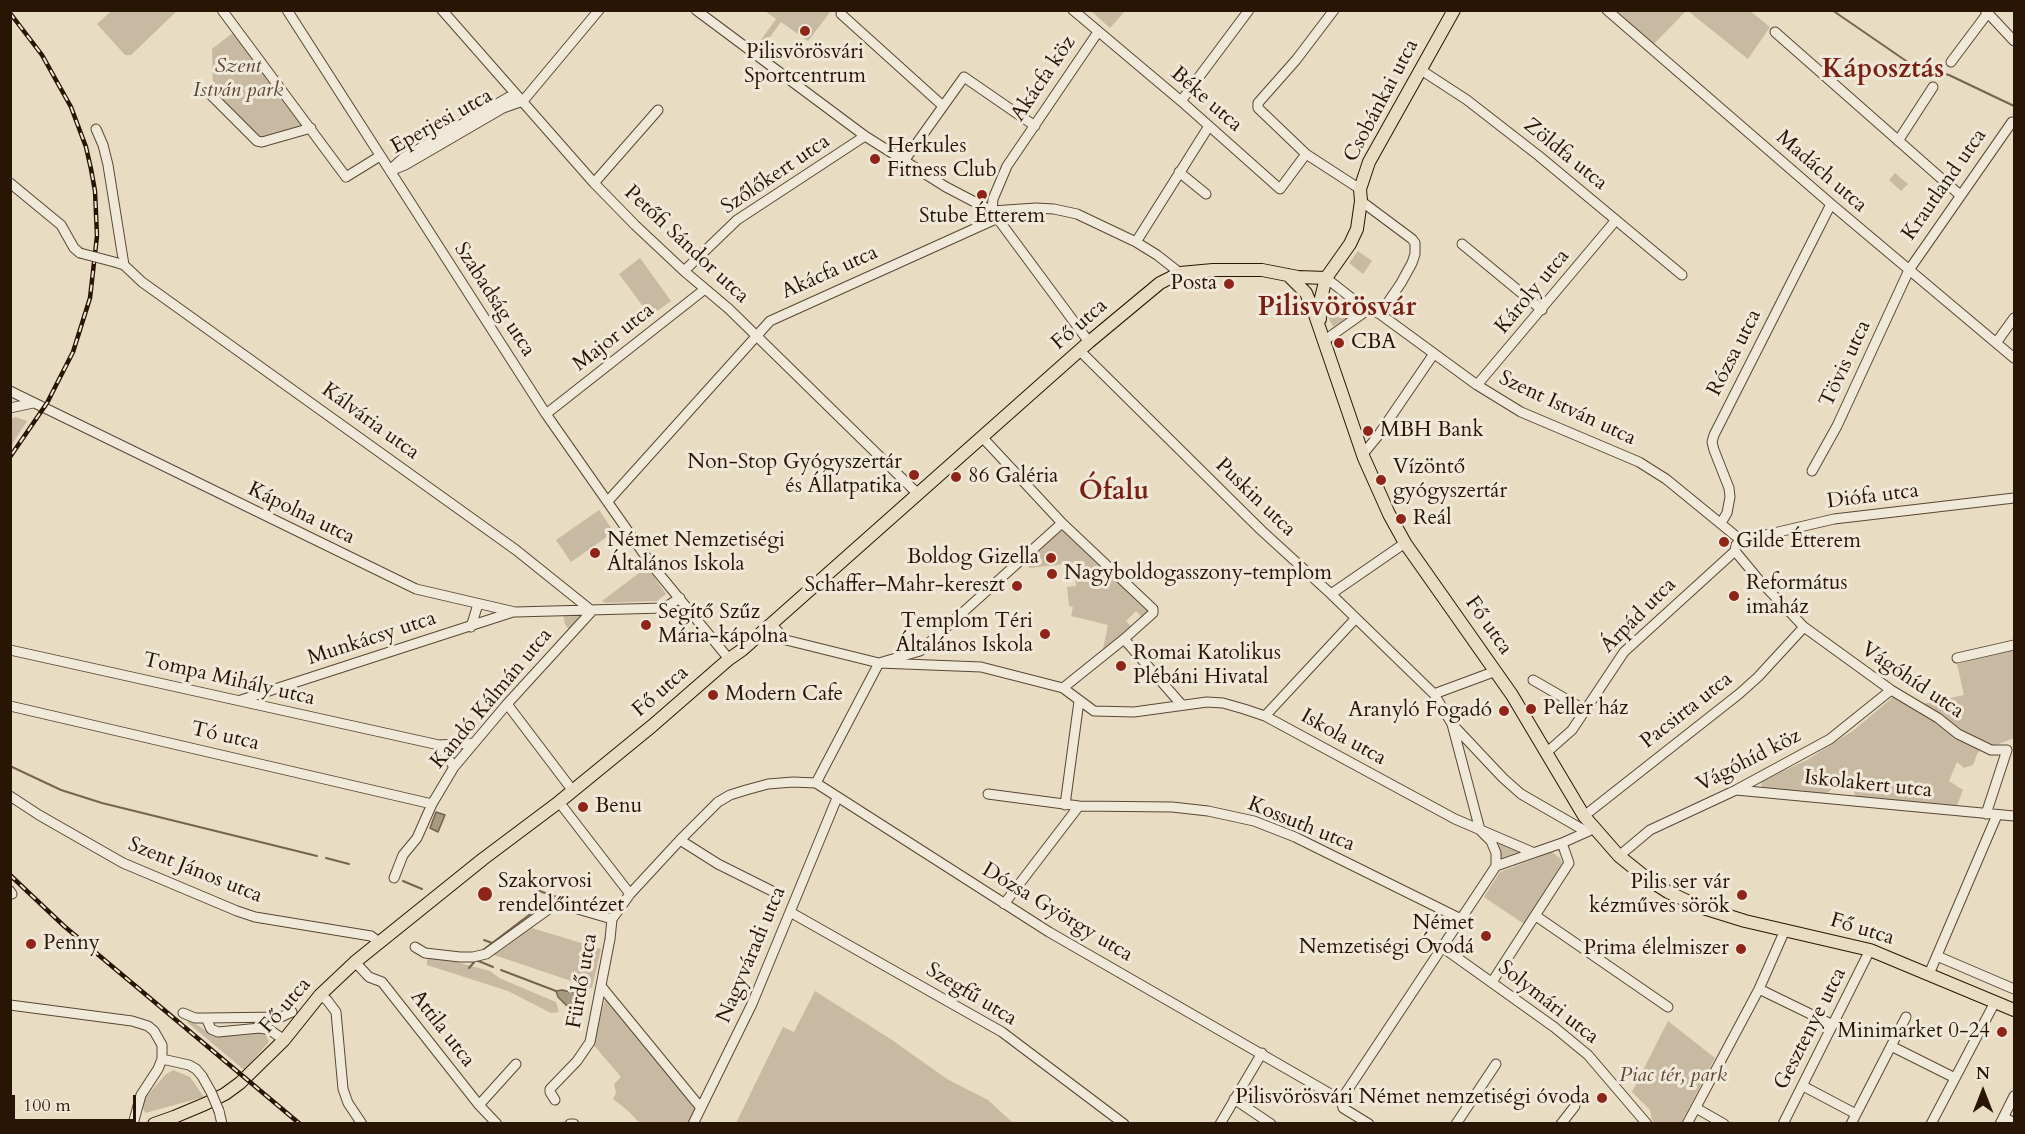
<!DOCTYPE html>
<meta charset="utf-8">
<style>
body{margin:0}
#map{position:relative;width:2025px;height:1134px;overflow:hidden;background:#e8dcc3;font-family:Cardo,serif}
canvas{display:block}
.frame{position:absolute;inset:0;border:12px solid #291503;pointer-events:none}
.north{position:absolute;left:1953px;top:1062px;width:60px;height:60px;-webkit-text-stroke:4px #f0e8d8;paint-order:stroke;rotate:0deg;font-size:16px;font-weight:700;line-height:24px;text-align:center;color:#291503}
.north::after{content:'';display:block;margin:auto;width:21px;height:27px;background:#291503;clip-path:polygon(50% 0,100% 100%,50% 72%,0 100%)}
.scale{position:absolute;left:12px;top:1095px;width:124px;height:27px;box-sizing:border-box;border:3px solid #291503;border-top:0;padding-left:8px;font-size:18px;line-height:21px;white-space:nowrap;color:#291503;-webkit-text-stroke:4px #f0e8d8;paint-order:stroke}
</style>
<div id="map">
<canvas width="2025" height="1134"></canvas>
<div class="frame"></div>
<div class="north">N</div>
<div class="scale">100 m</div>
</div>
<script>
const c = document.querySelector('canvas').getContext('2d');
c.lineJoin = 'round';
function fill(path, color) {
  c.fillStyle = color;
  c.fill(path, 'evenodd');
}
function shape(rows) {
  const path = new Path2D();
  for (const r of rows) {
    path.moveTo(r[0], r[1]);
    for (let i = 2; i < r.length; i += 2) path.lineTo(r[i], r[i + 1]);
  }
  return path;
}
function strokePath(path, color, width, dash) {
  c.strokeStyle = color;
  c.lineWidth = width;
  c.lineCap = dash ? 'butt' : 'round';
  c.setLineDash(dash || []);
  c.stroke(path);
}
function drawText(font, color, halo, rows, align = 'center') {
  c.font = font + ' Cardo,serif';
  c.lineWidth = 6;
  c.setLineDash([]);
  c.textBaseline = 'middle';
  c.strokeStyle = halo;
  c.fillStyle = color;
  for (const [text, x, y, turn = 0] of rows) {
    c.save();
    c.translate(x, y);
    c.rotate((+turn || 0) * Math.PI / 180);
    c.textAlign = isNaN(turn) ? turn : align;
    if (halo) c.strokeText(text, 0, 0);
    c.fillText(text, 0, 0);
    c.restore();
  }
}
const green = shape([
 [111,11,111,10,177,11,131,55,125,55,97,24],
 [765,11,831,11,808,41,781,22,759,52,755,48,776,19],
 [1091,11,1125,11,1110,28],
 [1611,11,1686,11,1652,46],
 [1688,11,1750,11,1770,27,1748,59],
 [234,32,305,125,263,137,257,136,213,91,212,49],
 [1895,173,1908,184,1901,191,1889,180],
 [1358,251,1372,261,1363,274,1349,263],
 [640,258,671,301,650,316,619,274],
 [1327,292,1333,298,1332,308,1337,314,1344,314,1354,308,1358,311,1333,327,1325,311],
 [15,417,27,421,11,446,11,419],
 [599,510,614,532,571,562,556,540],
 [1061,529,1148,611,1141,617,1136,611,1126,621,1131,626,1104,649,1103,649,1108,625,1071,616,1073,607,1069,606,1067,587,1076,586,1074,563,1029,568,1027,560],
 [647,567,666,594,657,601,605,603,602,601],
 [587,612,571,633,565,624,563,613],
 [2014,650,2014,738,1978,752,1973,765,1964,768,1957,762,1949,781,1963,790,1956,808,1856,798,1851,783,1832,789,1825,795,1762,789,1761,781,1807,760,1854,730,1899,692,1922,704,1964,695,1957,664],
 [1500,843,1517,850,1518,852,1501,858,1498,845],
 [1552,852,1560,858,1562,863,1524,924,1484,897,1500,872],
 [532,928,601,949,592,988,494,955],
 [434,956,490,971,499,978,556,1002,559,1012,551,1013,508,991,427,965,427,960],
 [815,991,892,1040,947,1079,988,1100,1013,1123,736,1123,783,1027,794,1032],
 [605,1000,608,1000,696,1108,689,1123,640,1123,627,1110,613,1099,616,1093,614,1084,621,1077,592,1043],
 [189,1020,212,1034,223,1036,249,1035,249,1032,257,1032,266,1035,269,1042,244,1070,187,1022],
 [1668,1021,1715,1058,1681,1123,1655,1123,1652,1120,1650,1110,1632,1092],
 [173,1070,190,1077,204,1097,145,1113,143,1107,146,1097,165,1075]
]);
const water = shape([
 [436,812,445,815,438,832,430,828,436,812],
 [562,990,575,993,579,999,578,1006,574,1008,567,1006,558,997,556,991,562,990]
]);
const stream = shape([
 [1832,10,1912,65,1949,75,2014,106],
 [10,766,61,790,102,803,317,856],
 [326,858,349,864],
 [403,881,422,889],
 [533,884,537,890,553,896],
 [484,940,492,943],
 [483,950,554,896,581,905],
 [469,968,476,960,493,967],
 [501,970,556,991]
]);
const minor = shape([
 [222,10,346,177,380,156],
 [287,10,546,414,651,564,729,659],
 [442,10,594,183,635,225,684,271,729,309,918,494],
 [696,10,865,136,946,187,992,211,1036,208,1054,209,1077,214,1136,242,1157,255,1180,273],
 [1073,10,1181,101,1280,189,1306,154],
 [1334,10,1296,60,1258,103,1258,108,1306,154,1360,189],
 [1607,10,1831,204,2014,358],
 [1985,10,2014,41],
 [841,14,943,106],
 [1775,32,1960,195],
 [1951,62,1987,14],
 [1421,70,1467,100,1539,156,1682,275],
 [209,93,257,141,262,142,311,128],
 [1181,101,1249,10],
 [96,129,103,145,108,165,124,265],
 [1898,141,1933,87],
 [904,161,964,77,1035,126],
 [393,167,403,158,509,97,521,100],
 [390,171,405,165,503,108,523,101,599,10],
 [1179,172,1206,194],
 [10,183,61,225,74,248,80,253],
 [594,183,658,110],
 [1361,201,1412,239,1415,243,1415,254,1412,263,1401,283,1380,314],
 [1136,242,1209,126],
 [1462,244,1542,310],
 [118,263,124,265,142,282,516,550,592,611],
 [684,271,737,220,865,136],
 [1326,278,1363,307,1380,314,1477,385,1521,412,1639,462,1666,479,1737,537,1748,539,1834,519,2014,498],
 [1325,340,1369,309],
 [1089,342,992,211,993,199,1007,166,1098,32],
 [1996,343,2014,318],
 [1079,350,1261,530,1331,594,1434,694,1452,724,1480,830,1491,841,1496,853,1496,866],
 [1477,385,1616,220],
 [10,391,416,589,515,612,664,608,680,598],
 [10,408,33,403],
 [546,414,705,289],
 [983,438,1062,523,1153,609,1153,613,1124,639,1063,688],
 [1363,454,1377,437,1433,355],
 [1812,471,1837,426,1909,270,2012,122],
 [608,501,770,321,996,219],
 [1721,523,1727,513,1730,497,1729,488,1714,450,1712,442,1714,435,1831,204],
 [1735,551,1759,580,1804,627,1891,690,1938,718,1958,734,1991,750,2007,750,1986,814],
 [1331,594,1405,543],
 [772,625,786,640,879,663,981,667,1063,688,1094,711,1134,712,1207,702,1223,703,1244,709,1265,716,1455,819,1532,852],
 [471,627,478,604],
 [1124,639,1181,704],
 [10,650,439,745,473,743],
 [1957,658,2014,645],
 [1533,680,1585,710],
 [1434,694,1496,671],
 [241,700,513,612],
 [507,704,573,791],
 [10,706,432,804],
 [1265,716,1356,618],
 [1454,726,1503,778,1521,794,1587,832],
 [439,745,454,767],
 [1546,753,1572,730,1624,652,1735,551,1736,545],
 [816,783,879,663,920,651,1062,523],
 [1736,790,2014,816],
 [988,794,1079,806,1172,807,1208,811,1254,821,1295,837,1461,919],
 [10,796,39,815,123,863,237,911,255,917,371,936,379,942],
 [559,802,630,894],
 [1065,805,1079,701],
 [1584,816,1739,694,1758,677,1804,627],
 [680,840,718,864,776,893],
 [1619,856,1650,830,1736,790,1830,739,1891,690],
 [1496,866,1562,843,1589,831],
 [394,878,403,855,417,838,432,804,454,767,507,704,592,611],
 [10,891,12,894],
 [1004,904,1079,806],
 [790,912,1002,1032,1124,1124],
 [1536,916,1668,1007],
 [415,947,425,953,460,957,473,957,486,954,557,903,612,919],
 [1442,947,1554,1027,1588,1055,1647,1124],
 [1937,956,2014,989],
 [355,962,369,977,382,982,479,1105,497,1124],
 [1929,974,1997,815],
 [1492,982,1569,863,1562,843],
 [601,986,701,1108],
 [1759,989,1833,1025],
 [320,995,327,1000,336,1012,343,1089,348,1103,362,1124],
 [10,1005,132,1021,148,1026,154,1031,162,1045,162,1059,158,1069,141,1095,133,1124],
 [183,1013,195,1018,206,1018,211,1029,218,1032,260,1028,270,1030,284,1040],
 [206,1018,281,1017,292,1012],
 [1891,1046,1955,1078],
 [162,1059,189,1065,196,1069,202,1076,211,1092],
 [1803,1086,1856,1114],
 [1234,1099,1271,1124],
 [555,1100,550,1092,550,1089,577,1061,590,1042,610,939,612,919,630,894,680,840,718,802,730,795,746,790,768,784,793,782,816,783,1049,932,1341,1100],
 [1341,1100,1496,866],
 [1341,1100,1343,1108,1369,1124],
 [479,1105,516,1064],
 [1696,1108,1724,1124],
 [219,1111,222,1124],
 [2004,1117,2014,1123],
 [570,1124,574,1124],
 [693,1124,752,1004,837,798],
 [1220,1124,1262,1053],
 [1456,1124,1496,1064],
 [1561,1124,1575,1106],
 [1687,1124,1759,989,1785,930],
 [1783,1124,1870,950],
 [1851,1124,1906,1017],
 [1931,1124,1995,1002],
 [2000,1124,2014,1096]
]);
const major = shape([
 [1288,275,1306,293,1314,312,1364,458,1389,514,1405,543,1512,695,1584,816,1619,856,1649,880,1668,892,1700,907,1745,921,1870,950,2014,1010],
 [1320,319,1320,302,1326,278,1350,244,1357,229,1361,201,1360,189,1369,162,1454,10],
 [154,1124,174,1117,205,1104,225,1094,240,1083,284,1040,320,995,355,962,483,859,559,802,652,726,729,659,742,650,1089,342,1160,283,1180,273,1213,270,1262,270,1298,277,1326,278]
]);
const rail = shape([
 [10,13,42,55,71,107,86,147,91,169,95,191,97,236,90,298,73,352,47,403,10,457],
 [10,875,64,926,300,1124]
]);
const minorBridge = shape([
 [80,253,118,263],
 [211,1092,219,1111]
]);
const markers = [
 [805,31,6,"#8f2418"],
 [875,159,6,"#8f2418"],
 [982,195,6,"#8f2418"],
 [1229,284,6,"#8f2418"],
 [1339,343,6,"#8f2418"],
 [1368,431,6,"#8f2418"],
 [914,475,6,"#8f2418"],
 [956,477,6,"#8f2418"],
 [1381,480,6,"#8f2418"],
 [1401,519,6,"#8f2418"],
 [1724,542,6,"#8f2418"],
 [595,553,6,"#8f2418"],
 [1051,558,6,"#8f2418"],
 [1052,574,6,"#8f2418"],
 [1017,586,6,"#8f2418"],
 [1734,596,6,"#8f2418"],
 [646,625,6,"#8f2418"],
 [1045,634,6,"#8f2418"],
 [1121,666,6,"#8f2418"],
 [713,695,6,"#8f2418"],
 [1531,709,6,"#8f2418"],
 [1504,711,6,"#8f2418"],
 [583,807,6,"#8f2418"],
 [485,894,8,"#8f2418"],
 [1742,895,6,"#8f2418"],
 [1486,936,6,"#8f2418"],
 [31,944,6,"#8f2418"],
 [1741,949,6,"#8f2418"],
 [2002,1032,6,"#8f2418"],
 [1602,1098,6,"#8f2418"]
];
const poiNames = [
 ["Pilisvörösvári",805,53,"center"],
 ["Sportcentrum",805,77,"center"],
 ["Herkules",887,147],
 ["Fitness Club",887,171],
 ["Stube Étterem",982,217,"center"],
 ["Posta",1217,284,"right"],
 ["CBA",1351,343],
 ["MBH Bank",1380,431],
 ["Non-Stop Gyógyszertár",902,463,"right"],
 ["és Állatpatika",902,487,"right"],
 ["Vízöntő",1393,468],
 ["gyógyszertár",1393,492],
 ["86 Galéria",968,477],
 ["Reál",1413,519],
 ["Német Nemzetiségi",607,541],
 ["Általános Iskola",607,565],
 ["Gilde Étterem",1736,542],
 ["Boldog Gizella",1039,558,"right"],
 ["Nagyboldogasszony-templom",1064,574],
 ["Református",1746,584],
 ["imaház",1746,608],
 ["Schaffer–Mahr-kereszt",1005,586,"right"],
 ["Segítő Szűz",658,613],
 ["Mária-kápolna",658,637],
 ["Templom Téri",1033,622,"right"],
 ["Általános Iskola",1033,646,"right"],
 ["Romai Katolikus",1133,654],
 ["Plébáni Hivatal",1133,678],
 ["Modern Cafe",725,695],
 ["Peller ház",1543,709],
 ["Aranyló Fogadó",1492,711,"right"],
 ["Benu",595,807],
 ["Szakorvosi",498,882],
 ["rendelőintézet",498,906],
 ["Pilis ser vár",1730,883,"right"],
 ["kézműves sörök",1730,907,"right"],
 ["Német",1474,924,"right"],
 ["Nemzetiségi Óvodá",1474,948,"right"],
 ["Penny",43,944],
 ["Prima élelmiszer",1729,949,"right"],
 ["Minimarket 0-24",1990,1032,"right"],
 ["Pilisvörösvári Német nemzetiségi óvoda",1590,1098,"right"]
];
const parkNames = [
 ["Szent",238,67],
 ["István park",238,91],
 ["Piac tér, park",1673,1076]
];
const streetNames = [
 ["Akácfa köz",1044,79,-56],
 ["Béke utca",1206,100,41],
 ["Csobánkai utca",1382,101,-62],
 ["Eperjesi utca",442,122,-29],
 ["Zöldfa utca",1565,155,39],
 ["Madách utca",1821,172,41],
 ["Szőlőkert utca",776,175,-34],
 ["Krautland utca",1945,185,-55],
 ["Petőfi Sándor utca",686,245,43],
 ["Akácfa utca",830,273,-24],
 ["Károly utca",1533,292,-50],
 ["Szabadság utca",494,300,57],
 ["Fő utca",1080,325,-41],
 ["Major utca",614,338,-38],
 ["Rózsa utca",1735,353,-63],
 ["Tövis utca",1846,364,-65],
 ["Szent István utca",1567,409,25],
 ["Kálvária utca",370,422,36],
 ["Diófa utca",1873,497,-7],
 ["Puskin utca",1255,498,44],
 ["Kápolna utca",301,514,26],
 ["Árpád utca",1639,616,-45],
 ["Fő utca",1488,626,55],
 ["Munkácsy utca",372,639,-18],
 ["Tompa Mihály utca",229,680,13],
 ["Vágóhíd utca",1912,681,34],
 ["Fő utca",661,692,-41],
 ["Kandó Kálmán utca",492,699,-50],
 ["Pacsirta utca",1687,711,-38],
 ["Tó utca",225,737,13],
 ["Iskola utca",1343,738,29],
 ["Vágóhíd köz",1749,761,-27],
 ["Iskolakert utca",1868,785,6],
 ["Kossuth utca",1301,825,22],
 ["Szent János utca",195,871,22],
 ["Dózsa György utca",1057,913,31],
 ["Fő utca",1862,930,17],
 ["Nagyváradi utca",752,955,-67],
 ["Fürdő utca",583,981,-80],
 ["Szegfű utca",971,995,31],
 ["Solymári utca",1548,1003,38],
 ["Fő utca",286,1006,-49],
 ["Attila utca",442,1029,52],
 ["Gesztenye utca",1811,1029,-63]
];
const districtNames = [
 ["Káposztás",1883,71],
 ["Pilisvörösvár",1337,309],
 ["Ófalu",1114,493]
];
fill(green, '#c8baa2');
fill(water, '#a79882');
strokePath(water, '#75644f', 1.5);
strokePath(stream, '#75644f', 2);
strokePath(minor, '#594733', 11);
strokePath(major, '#291503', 14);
strokePath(minor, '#f0e8d8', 9);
strokePath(major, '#e8dcc3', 12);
strokePath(rail, '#291503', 4.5);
strokePath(rail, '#f0e8d8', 2, [7]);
strokePath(minorBridge, '#594733', 11, []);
strokePath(minorBridge, '#f0e8d8', 9);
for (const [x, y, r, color] of markers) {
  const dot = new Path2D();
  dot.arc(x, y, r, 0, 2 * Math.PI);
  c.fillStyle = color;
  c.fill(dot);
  strokePath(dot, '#f0e8d8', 2);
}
drawText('21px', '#291503', '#f0e8d8', poiNames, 'left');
drawText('italic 21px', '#594733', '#f0e8d8', parkNames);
drawText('21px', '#291503', '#f0e8d8', streetNames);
drawText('bold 27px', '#7a1f14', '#f0e8d8', districtNames);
</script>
